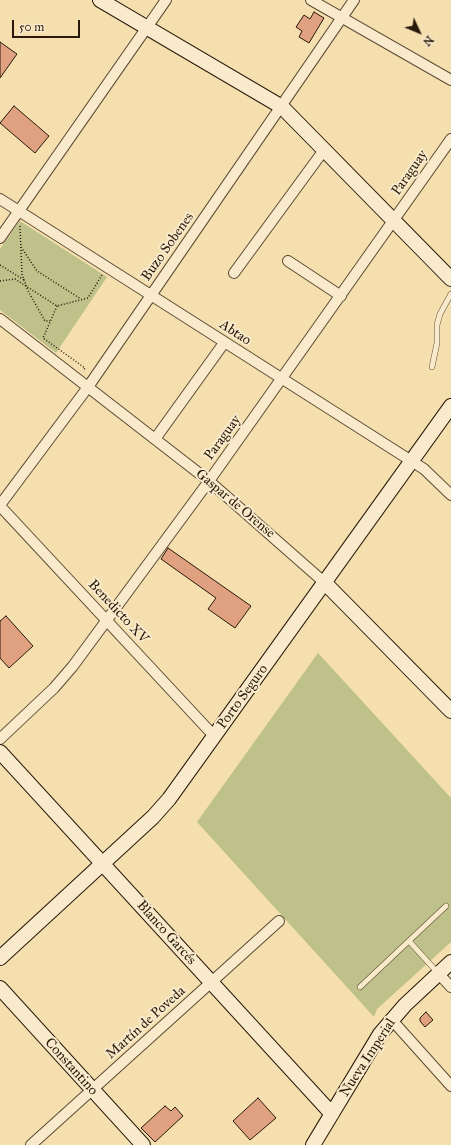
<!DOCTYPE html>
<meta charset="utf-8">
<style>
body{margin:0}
#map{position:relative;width:451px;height:1145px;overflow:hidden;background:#f5dfae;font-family:"IM FELL Great Primer",serif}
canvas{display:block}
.north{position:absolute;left:399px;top:12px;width:40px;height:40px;-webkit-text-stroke:3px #f8eaca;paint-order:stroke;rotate:134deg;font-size:11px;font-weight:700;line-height:16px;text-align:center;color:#28190b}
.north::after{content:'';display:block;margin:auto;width:14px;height:18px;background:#28190b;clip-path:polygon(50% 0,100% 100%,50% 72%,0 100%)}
.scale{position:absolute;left:12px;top:20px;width:68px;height:18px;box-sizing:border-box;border:2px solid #28190b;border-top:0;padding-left:5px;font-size:12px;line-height:14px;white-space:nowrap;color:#28190b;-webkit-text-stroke:3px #f8eaca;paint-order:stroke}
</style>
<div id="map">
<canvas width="451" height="1145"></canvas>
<div class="north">N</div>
<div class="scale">50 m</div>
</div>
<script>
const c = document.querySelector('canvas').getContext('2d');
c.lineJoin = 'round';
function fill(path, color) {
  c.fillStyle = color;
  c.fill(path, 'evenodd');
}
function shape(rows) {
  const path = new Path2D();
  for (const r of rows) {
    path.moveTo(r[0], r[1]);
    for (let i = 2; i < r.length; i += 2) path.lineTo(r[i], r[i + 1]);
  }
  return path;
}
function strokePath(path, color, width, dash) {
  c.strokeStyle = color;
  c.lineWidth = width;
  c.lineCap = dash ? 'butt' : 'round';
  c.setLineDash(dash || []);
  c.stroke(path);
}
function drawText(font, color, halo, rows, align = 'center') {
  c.font = font + ' "IM FELL Great Primer",serif';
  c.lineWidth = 4;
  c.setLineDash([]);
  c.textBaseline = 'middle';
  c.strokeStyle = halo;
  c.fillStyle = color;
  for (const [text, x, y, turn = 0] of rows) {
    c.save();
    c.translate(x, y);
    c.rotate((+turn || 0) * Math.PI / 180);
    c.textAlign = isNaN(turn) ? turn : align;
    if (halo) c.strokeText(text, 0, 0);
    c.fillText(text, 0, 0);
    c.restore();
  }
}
const green = shape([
 [20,221,107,277,56,353,0,310,0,249],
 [318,653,451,798,451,942,377,1009,374,1017,197,822]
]);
const building = shape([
 [314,12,324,18,309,43,299,37,302,31,296,27,304,15,310,19,314,12],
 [0,42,17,54,0,78,0,42],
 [14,106,49,136,35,153,0,123,14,106],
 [168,548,251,606,235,628,208,609,216,598,161,559,168,548],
 [6,616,33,646,9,668,0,658,0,621,6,616],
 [426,1012,433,1020,425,1027,420,1021,420,1018,426,1012],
 [258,1098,276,1118,250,1140,233,1121,258,1098],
 [165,1106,171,1111,175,1107,183,1116,155,1142,141,1128,165,1106]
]);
const path = shape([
 [20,226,22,274,28,291,45,321,50,321],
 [21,247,37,271,81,299],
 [0,265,24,280],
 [0,281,15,279,57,306,88,298,102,275],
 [57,306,43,338,85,368,83,371]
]);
const lane = shape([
 [432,367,437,343,437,325,440,314,451,294],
 [409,941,438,973],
 [360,987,446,906]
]);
const street = shape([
 [311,0,451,80],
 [0,199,424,469,451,495],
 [0,238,166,0],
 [288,261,341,296],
 [234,273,324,150],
 [0,319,209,481,325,583],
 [155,439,224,343],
 [0,505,88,387,354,0],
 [0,506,215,737],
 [0,739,54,688,73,666,209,481,451,139],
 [439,974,451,987],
 [391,1019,451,1086],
 [31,1145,279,921]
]);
const secondary = shape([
 [100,0,282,107,451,279],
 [325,583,451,711],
 [0,752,332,1114],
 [0,958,153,817,169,799,451,406],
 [0,988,143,1145],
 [313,1145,380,1034,405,1005,451,962]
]);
const streetNames = [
 ["Paraguay",410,173,-55],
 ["Buzo Sobenes",168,247,-55],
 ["Abtao",235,333,33],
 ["Paraguay",223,438,-54],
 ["Gaspar de Orense",235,504,40],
 ["Benedicto XV",118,612,47],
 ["Porto Seguro",243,697,-54],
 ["Blanco Garcés",166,933,48],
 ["Martín de Poveda",146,1023,-42],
 ["Nueva Imperial",368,1058,-57],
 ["Constantino",71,1067,48]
];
fill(green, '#bec189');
fill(building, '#e0a181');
strokePath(building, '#28190b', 1);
strokePath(lane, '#5b4a34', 6);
strokePath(street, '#5b4a34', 12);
strokePath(secondary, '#28190b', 16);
strokePath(path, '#28190b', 1.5, [1, 2]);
strokePath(lane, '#f8eaca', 5);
strokePath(street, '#f8eaca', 10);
strokePath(secondary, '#f8eaca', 14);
drawText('14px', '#28190b', '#f8eaca', streetNames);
</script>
